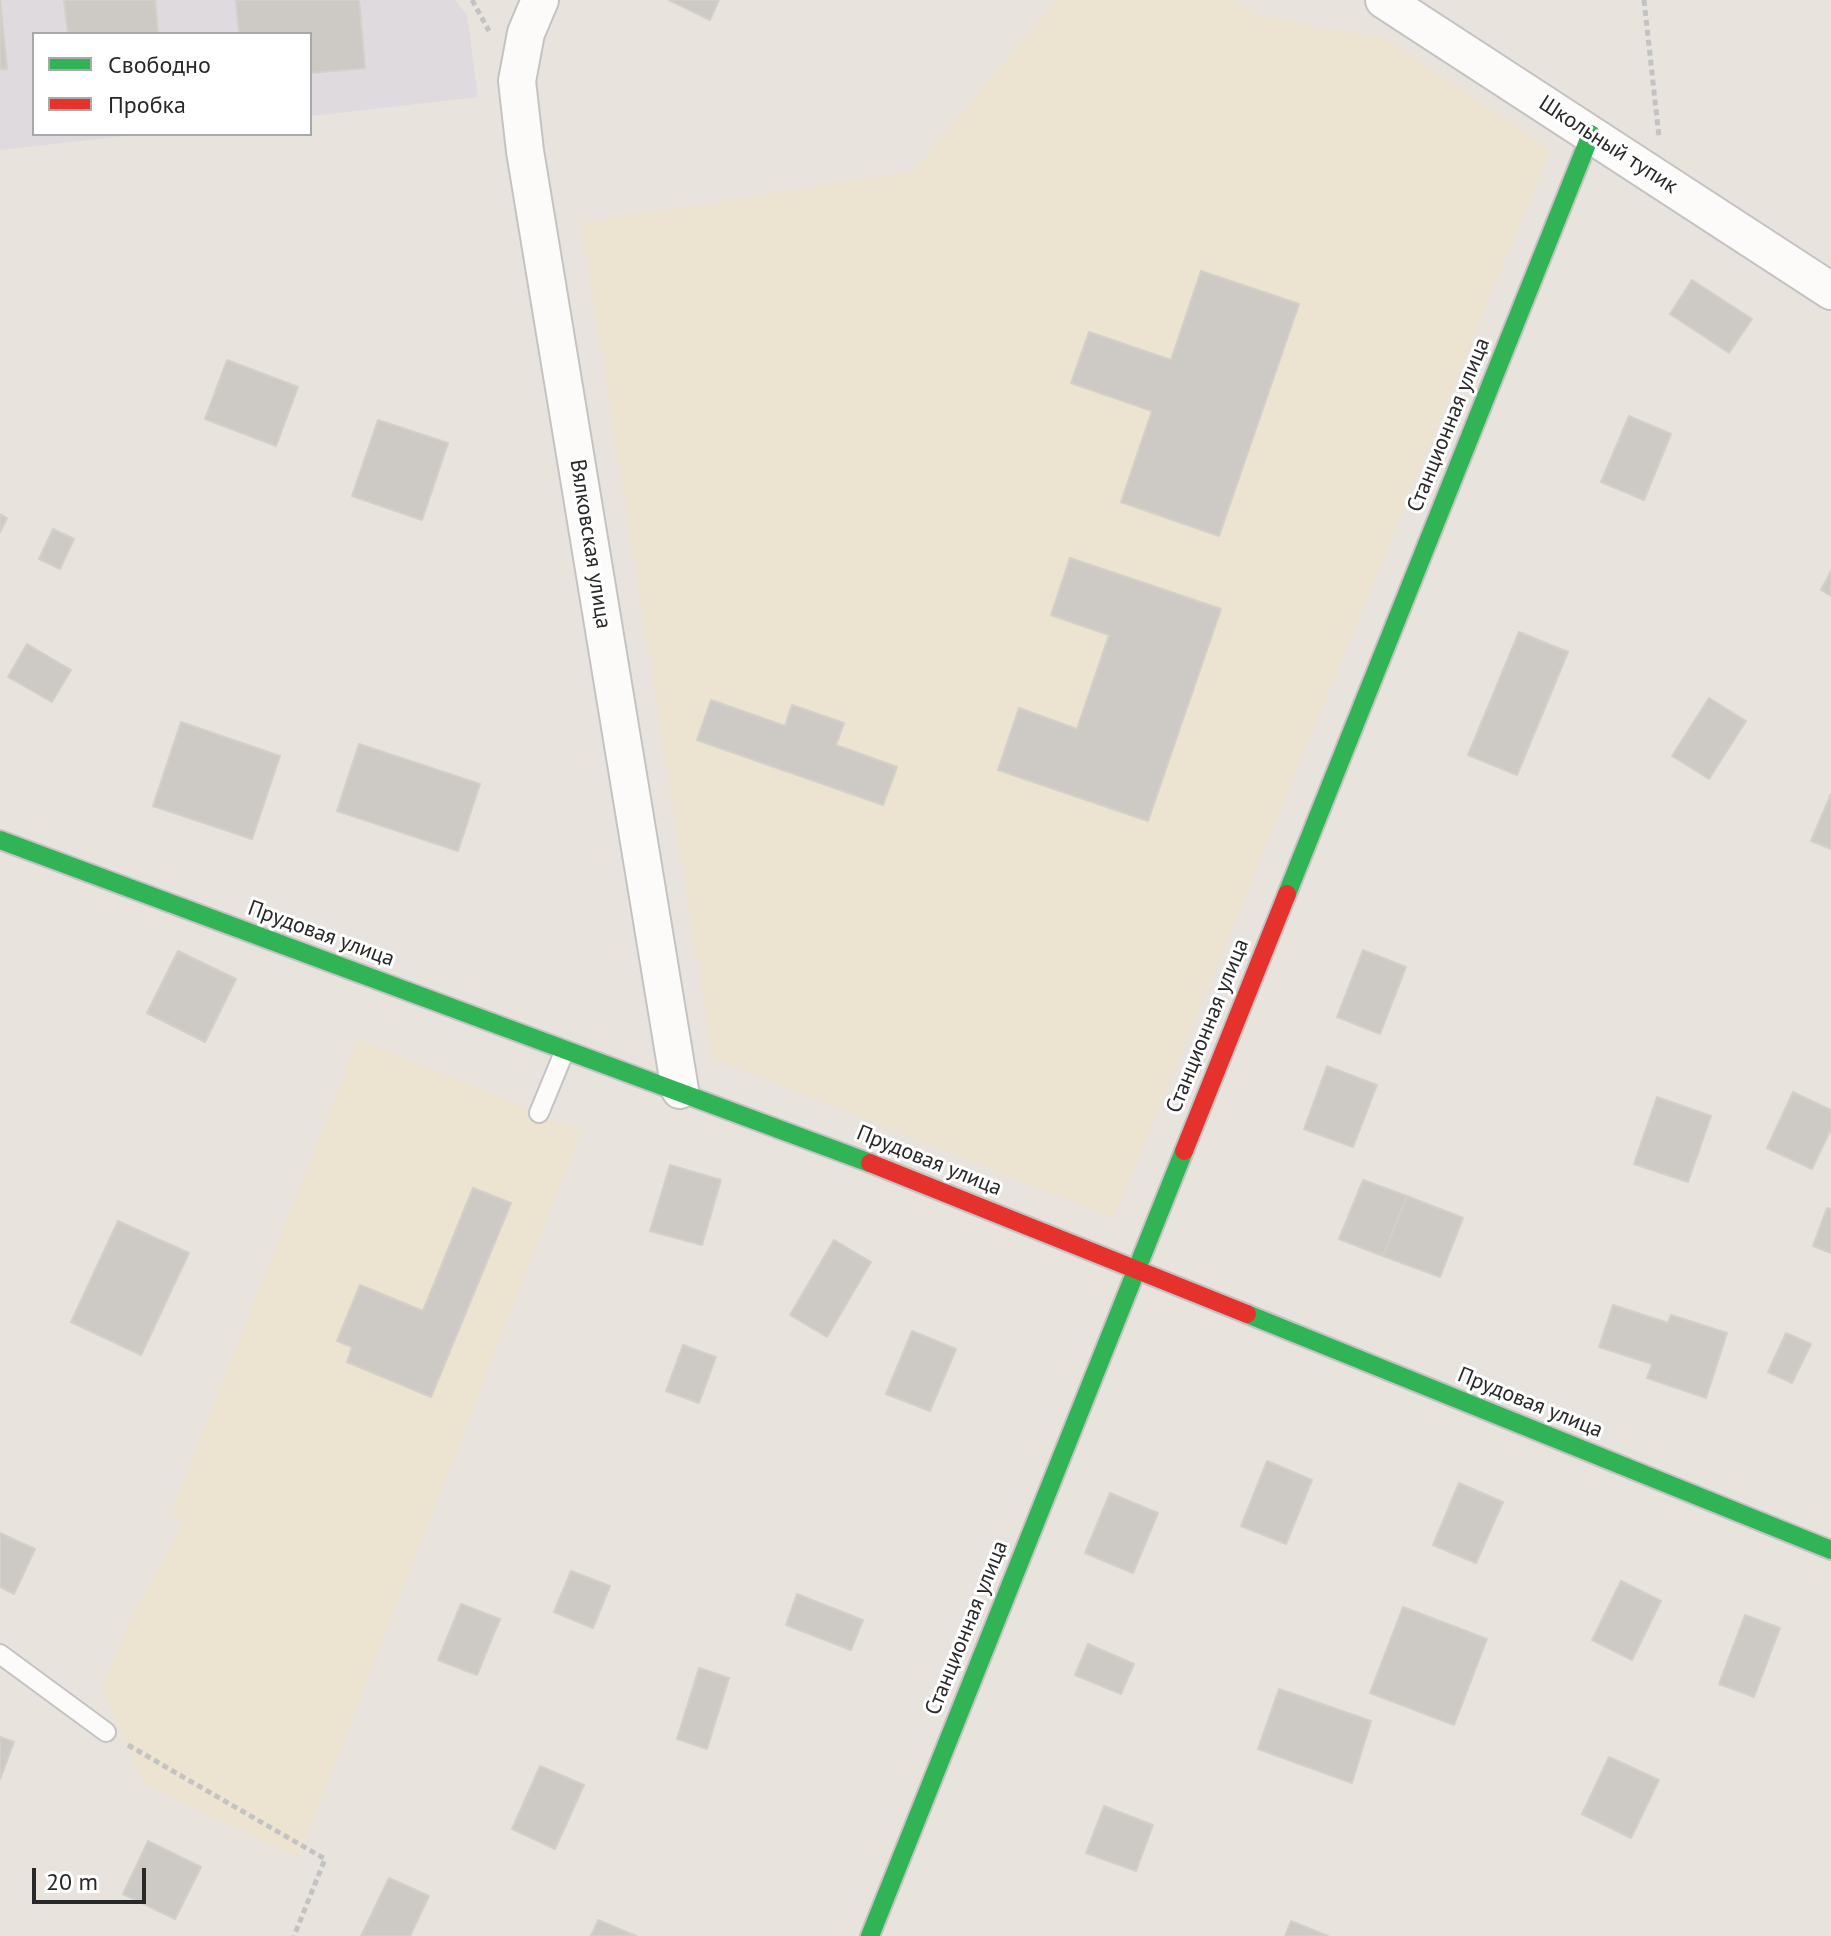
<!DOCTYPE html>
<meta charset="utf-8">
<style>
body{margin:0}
#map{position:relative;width:1831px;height:1936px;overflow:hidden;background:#e8e3dd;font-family:"PT Sans",sans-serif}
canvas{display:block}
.legend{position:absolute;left:32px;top:32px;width:280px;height:104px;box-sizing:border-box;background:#fff;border:2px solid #a9a9a9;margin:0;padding:10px 14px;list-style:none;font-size:24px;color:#282828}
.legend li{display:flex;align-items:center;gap:16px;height:40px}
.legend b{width:40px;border:2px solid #a9a9a9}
.scale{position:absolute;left:32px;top:1868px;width:114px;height:36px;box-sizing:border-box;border:4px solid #282828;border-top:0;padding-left:10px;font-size:24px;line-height:28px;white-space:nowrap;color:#282828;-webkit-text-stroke:6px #fff;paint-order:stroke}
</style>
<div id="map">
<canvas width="1831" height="1936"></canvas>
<ul class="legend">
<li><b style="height:10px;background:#30b455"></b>Свободно</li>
<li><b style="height:10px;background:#e5322d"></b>Пробка</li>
</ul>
<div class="scale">20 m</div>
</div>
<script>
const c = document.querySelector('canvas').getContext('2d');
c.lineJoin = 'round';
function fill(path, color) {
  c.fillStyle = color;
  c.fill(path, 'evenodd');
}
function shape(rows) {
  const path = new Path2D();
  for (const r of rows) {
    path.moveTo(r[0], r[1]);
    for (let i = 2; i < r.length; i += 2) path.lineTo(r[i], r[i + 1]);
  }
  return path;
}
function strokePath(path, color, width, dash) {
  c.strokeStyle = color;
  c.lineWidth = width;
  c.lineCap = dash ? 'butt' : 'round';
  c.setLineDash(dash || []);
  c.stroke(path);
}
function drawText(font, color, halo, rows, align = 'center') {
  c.font = font + ' "PT Sans",sans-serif';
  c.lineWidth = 6;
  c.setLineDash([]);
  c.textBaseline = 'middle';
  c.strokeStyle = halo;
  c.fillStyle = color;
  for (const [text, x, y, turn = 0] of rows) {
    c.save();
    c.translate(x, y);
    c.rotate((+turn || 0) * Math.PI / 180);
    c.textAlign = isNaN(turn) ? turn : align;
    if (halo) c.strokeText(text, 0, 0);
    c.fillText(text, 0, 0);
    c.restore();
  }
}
const industrial = shape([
 [0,0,455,0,467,15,478,97,310,116,310,34,34,34,34,134,142,134,0,150]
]);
const education = shape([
 [1057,0,1234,0,1257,15,1385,39,1550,150,1114,1218,712,1058,581,223,913,171],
 [358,1039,581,1131,298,1858,144,1783,103,1689,128,1625,184,1523,172,1512]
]);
const building = shape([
 [0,0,7,69,0,69,0,0],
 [64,0,155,0,158,34,68,34,64,0],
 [236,0,359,0,365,68,310,73,310,34,239,34,236,0],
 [669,0,719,0,710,20,669,0],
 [1201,271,1299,304,1219,536,1121,502,1152,411,1071,383,1089,332,1171,360,1201,271],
 [1692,280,1752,319,1729,353,1670,314,1692,280],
 [227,360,298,387,276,446,205,419,227,360],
 [1629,416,1671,434,1644,500,1601,482,1629,416],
 [378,420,448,443,422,520,352,496,378,420],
 [0,514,7,518,0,532,0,514],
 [53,529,74,539,60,569,39,559,53,529],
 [1070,558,1221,609,1148,821,998,770,1019,708,1077,729,1109,635,1051,615,1070,558],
 [1831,571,1831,596,1821,590,1831,571],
 [1519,632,1568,652,1517,775,1468,755,1519,632],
 [27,644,71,670,52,702,8,677,27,644],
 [1709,698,1746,721,1709,779,1672,756,1709,698],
 [711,700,785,726,792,705,844,723,836,745,897,767,883,805,697,740,711,700],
 [181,722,280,756,252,839,153,806,181,722],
 [359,744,480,784,458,851,337,811,359,744],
 [1831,794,1831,849,1811,841,1831,794],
 [1363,950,1406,967,1380,1034,1337,1017,1363,950],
 [178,951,236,979,205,1042,147,1013,178,951],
 [1327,1066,1377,1085,1353,1147,1304,1129,1327,1066],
 [1793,1092,1831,1110,1831,1129,1812,1169,1767,1148,1793,1092],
 [1657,1097,1711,1116,1688,1182,1634,1164,1657,1097],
 [670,1165,721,1180,702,1245,650,1231,670,1165],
 [1363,1180,1407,1196,1383,1256,1339,1239,1363,1180],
 [473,1188,511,1203,431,1397,347,1362,352,1347,337,1341,360,1285,423,1311,473,1188],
 [1407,1196,1463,1218,1440,1277,1383,1256,1407,1196],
 [1827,1208,1831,1209,1831,1253,1813,1246,1827,1208],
 [118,1221,189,1253,141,1355,71,1322,118,1221],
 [834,1240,871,1262,827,1337,790,1315,834,1240],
 [1613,1305,1668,1323,1671,1315,1727,1333,1706,1398,1647,1378,1652,1364,1599,1347,1613,1305],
 [912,1331,956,1349,930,1411,886,1394,912,1331],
 [1786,1333,1811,1344,1792,1383,1768,1372,1786,1333],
 [683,1345,716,1357,699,1403,666,1391,683,1345],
 [1267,1461,1312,1480,1286,1544,1241,1526,1267,1461],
 [1459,1483,1503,1502,1476,1563,1433,1545,1459,1483],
 [1110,1493,1158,1513,1133,1573,1085,1553,1110,1493],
 [0,1533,35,1549,14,1594,0,1587,0,1533],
 [571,1571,610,1586,593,1628,554,1612,571,1571],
 [1621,1581,1661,1601,1632,1660,1592,1640,1621,1581],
 [797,1594,863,1620,851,1650,786,1625,797,1594],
 [461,1604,500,1619,477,1675,438,1660,461,1604],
 [1403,1607,1487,1639,1454,1725,1370,1693,1403,1607],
 [1745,1615,1780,1628,1754,1697,1719,1684,1745,1615],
 [1088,1644,1134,1664,1121,1694,1075,1675,1088,1644],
 [699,1668,729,1678,707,1749,677,1739,699,1668],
 [1279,1689,1371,1721,1352,1783,1258,1749,1279,1689],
 [0,1737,14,1742,0,1779,0,1737],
 [1609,1757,1659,1780,1631,1838,1582,1814,1609,1757],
 [540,1766,584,1785,555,1849,512,1829,540,1766],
 [1104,1806,1153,1825,1136,1871,1086,1853,1104,1806],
 [148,1841,201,1867,175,1919,123,1894,148,1841],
 [389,1878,429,1896,410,1936,361,1936,389,1878],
 [598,1920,636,1936,591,1936,598,1920],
 [1291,1921,1328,1936,1285,1936,1291,1921]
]);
const path = shape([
 [472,0,489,31],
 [1644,0,1659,137],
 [128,1745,325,1859,294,1936]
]);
const lane = shape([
 [539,1113,565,1050],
 [0,1654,106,1732]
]);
const street = shape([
 [540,0,526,33,517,81,525,151,680,1090],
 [1384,0,1831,291]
]);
const fast = shape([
 [0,840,870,1163],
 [1287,894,1591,134],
 [1247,1314,1831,1550],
 [870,1936,1184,1151]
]);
const jam = shape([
 [1184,1151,1287,894],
 [870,1163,1247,1314]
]);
const streetNames = [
 ["Школьный тупик",1608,145,33],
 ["Станционная улица",1449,425,-68],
 ["Вялковская улица",590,544,81],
 ["Прудовая улица",321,934,20],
 ["Станционная улица",1208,1026,-68],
 ["Прудовая улица",929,1161,22],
 ["Прудовая улица",1530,1403,22],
 ["Станционная улица",967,1628,-68]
];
fill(industrial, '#dedadd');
fill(education, '#ece3d0');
fill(building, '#cdc9c4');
strokePath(building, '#d3cfc9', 2);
strokePath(lane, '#c4c3c3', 22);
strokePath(street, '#c4c3c3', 40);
strokePath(fast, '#c4c3c3', 22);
strokePath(jam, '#c4c3c3', 22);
strokePath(path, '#c4c3c3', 5, [6, 4]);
strokePath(lane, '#fcfbfa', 18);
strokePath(street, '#fcfbfa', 36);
strokePath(fast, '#30b455', 18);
strokePath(jam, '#e5322d', 18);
drawText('22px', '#282828', '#fff', streetNames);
</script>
